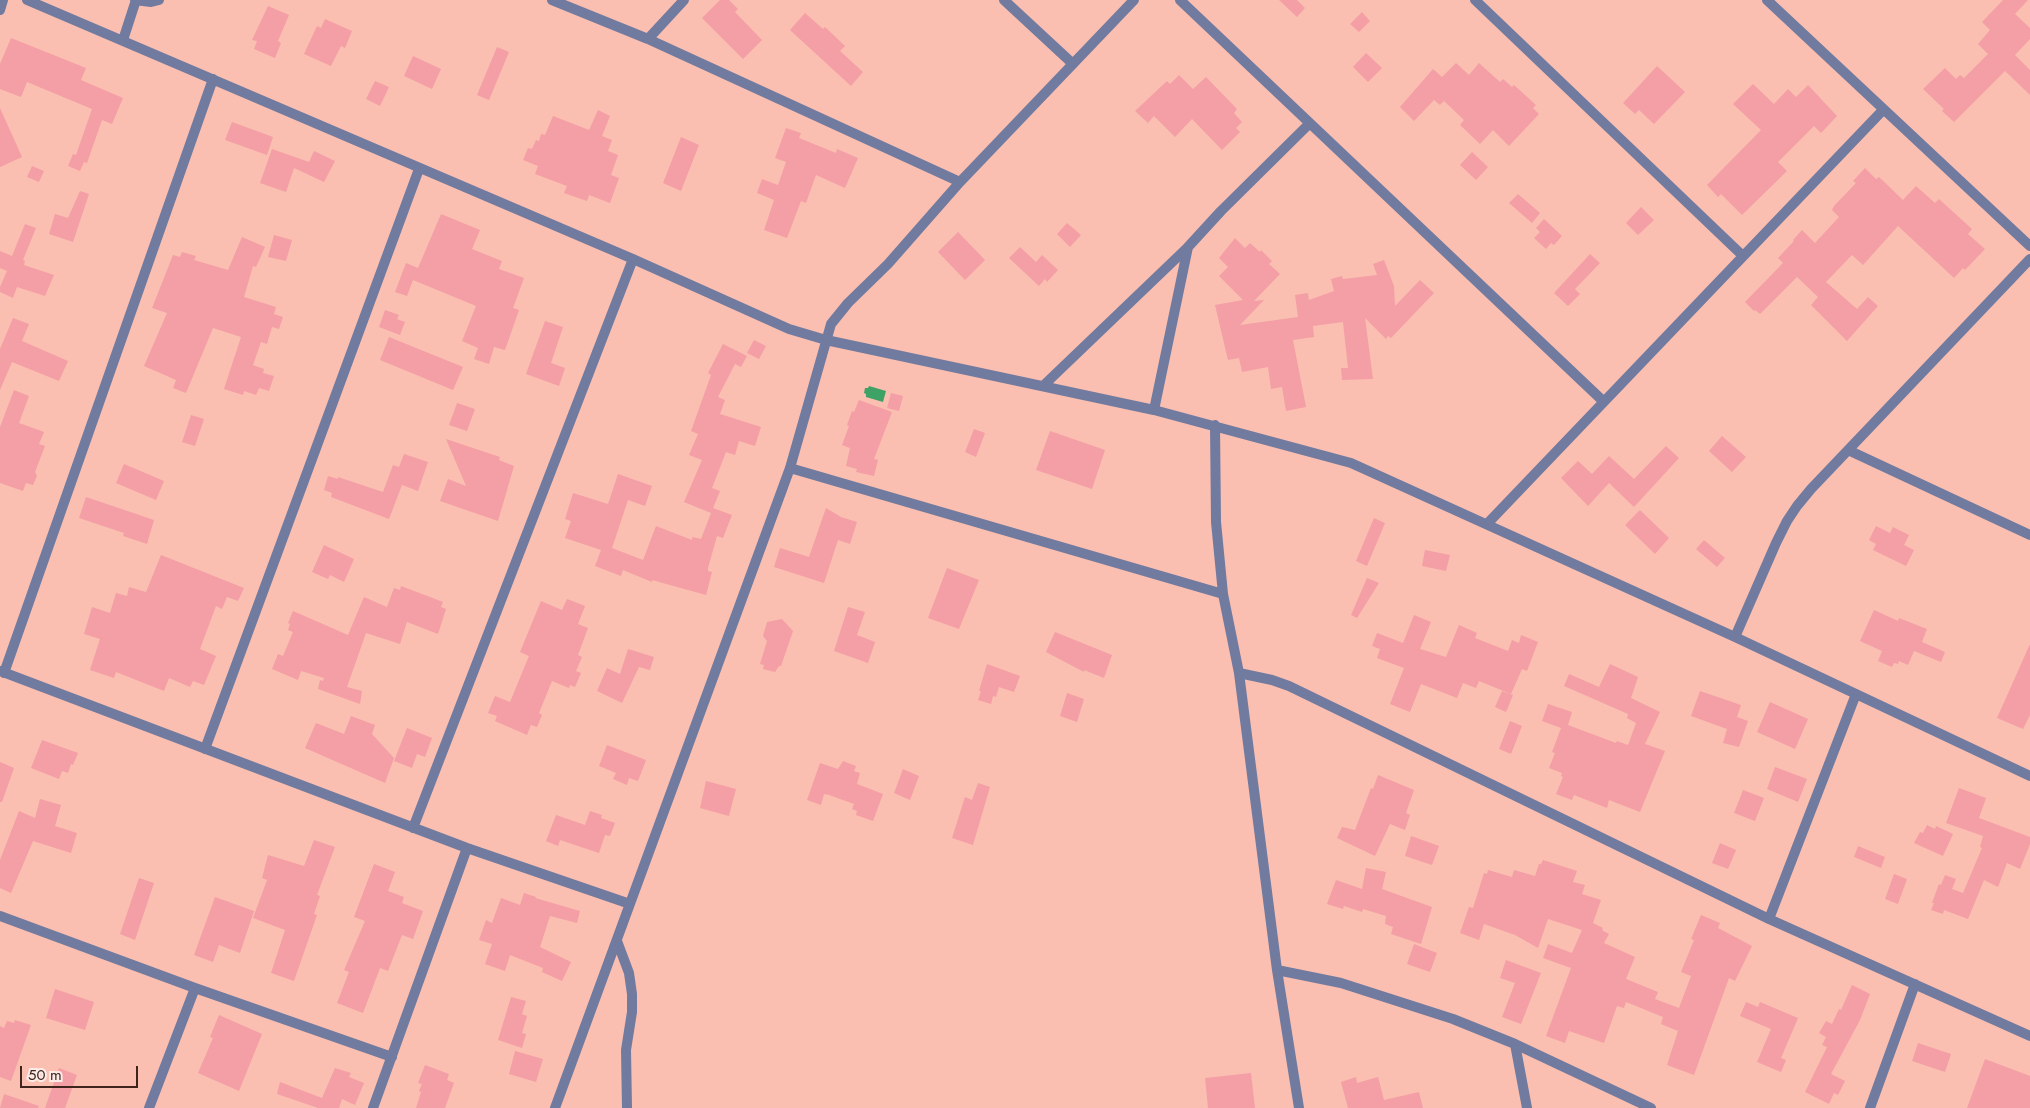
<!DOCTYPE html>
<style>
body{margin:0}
#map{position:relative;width:2030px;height:1108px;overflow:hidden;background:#fabfb1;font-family:Jost,sans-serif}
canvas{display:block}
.scale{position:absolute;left:20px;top:1066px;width:118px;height:22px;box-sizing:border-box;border:2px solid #3f231d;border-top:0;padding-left:6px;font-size:15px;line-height:18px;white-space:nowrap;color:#3f231d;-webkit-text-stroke:4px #fcece8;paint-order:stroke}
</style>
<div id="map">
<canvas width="2030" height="1108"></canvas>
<div class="scale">50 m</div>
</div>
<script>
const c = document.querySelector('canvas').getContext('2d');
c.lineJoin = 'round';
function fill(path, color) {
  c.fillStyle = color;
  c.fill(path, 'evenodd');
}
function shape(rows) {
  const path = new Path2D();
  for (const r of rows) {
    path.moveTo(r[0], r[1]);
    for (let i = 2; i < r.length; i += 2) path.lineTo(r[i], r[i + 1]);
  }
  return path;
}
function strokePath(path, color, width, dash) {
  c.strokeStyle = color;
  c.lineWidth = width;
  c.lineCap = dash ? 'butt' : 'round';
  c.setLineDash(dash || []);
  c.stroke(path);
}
const water = shape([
 [869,386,886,391,883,402,866,397,866,394,864,393,865,388,868,388]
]);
const building = shape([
 [720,0,729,0,738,9,735,12,762,40,743,59,702,18],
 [1279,0,1297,0,1305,8,1297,17],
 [2003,0,2028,0,2015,14,2030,28,2030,39,2015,55,2030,70,2030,95,2005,71,1954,122,1942,111,1944,109,1923,89,1945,68,1956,79,1960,75,1964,78,1988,54,1978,44,1990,30,1982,22],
 [268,6,289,15,278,41,281,43,275,58,254,49,257,41,252,40],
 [1362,12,1370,21,1359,32,1350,24],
 [805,13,823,29,825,27,845,46,840,51,863,72,851,86,790,30],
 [325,19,352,31,345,48,341,46,331,66,304,54,317,26,321,28],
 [11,38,86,68,81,80,123,98,112,124,102,120,87,163,84,162,80,171,68,166,73,154,76,155,92,109,27,82,21,97,0,89,0,64],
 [497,47,509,52,489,100,477,95],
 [1366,53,1382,68,1368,82,1353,67],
 [413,56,441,69,432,89,404,76],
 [1456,63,1469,75,1479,63,1500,82,1503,79,1512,87,1514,85,1536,105,1533,108,1539,114,1509,146,1493,130,1480,144,1460,125,1464,120,1444,101,1440,105,1434,100,1414,121,1400,107,1433,69,1442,77],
 [1657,66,1685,92,1654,124,1639,110,1635,114,1623,103],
 [1179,75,1193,89,1206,77,1237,109,1234,113,1242,122,1236,128,1240,132,1222,150,1192,119,1175,137,1154,116,1148,123,1135,111,1167,81,1170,84],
 [375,81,389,87,380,106,366,99],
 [1753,84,1774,104,1788,89,1796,97,1808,85,1837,116,1821,133,1814,126,1778,162,1787,171,1742,215,1721,194,1718,197,1707,185,1761,130,1733,104],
 [0,108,22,157,0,167],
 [598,110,610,116,602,136,612,140,608,151,618,155,611,175,619,178,610,203,589,195,587,201,564,193,567,186,535,174,538,166,523,160,528,148,532,149,536,140,539,141,541,134,545,135,553,116,589,130],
 [232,122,273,137,267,155,225,140],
 [786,128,801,133,799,138,836,153,837,149,858,158,845,188,816,175,806,203,801,201,787,238,764,230,774,200,757,193,762,179,778,185,786,162,775,158],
 [681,137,699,145,681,191,663,183],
 [272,149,309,162,314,151,335,161,324,182,294,168,286,192,260,183],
 [1472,152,1488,167,1476,180,1460,165],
 [32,166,44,171,39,182,27,177],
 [1865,168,1876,179,1879,177,1903,200,1916,186,1935,203,1939,199,1972,229,1968,234,1985,249,1965,270,1963,268,1954,278,1898,226,1863,265,1852,255,1826,282,1857,309,1868,297,1878,306,1847,341,1811,305,1818,297,1797,277,1760,314,1755,310,1754,311,1745,302,1783,263,1778,258,1794,241,1793,240,1802,230,1815,243,1839,217,1832,210,1834,206,1856,183,1853,181],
 [80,191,89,194,73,242,49,234,55,214,68,218],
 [1518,194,1540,213,1532,223,1509,203],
 [1641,207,1654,220,1638,235,1626,223],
 [441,214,480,230,472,249,502,261,499,269,524,278,513,308,519,310,505,350,494,347,489,364,474,359,478,348,462,341,476,306,413,280,407,296,395,292,406,263,418,268],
 [1544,219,1562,236,1554,245,1551,243,1546,249,1534,238,1540,232,1536,228],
 [1067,223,1081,235,1070,247,1057,234],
 [25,224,36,228,23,260,25,261,24,265,54,275,45,296,17,287,13,298,0,292,0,287,7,271,0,268,0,251,12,256],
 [958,232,985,260,965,280,938,252],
 [274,235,292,240,286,261,268,257],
 [242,237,265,247,256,267,253,266,244,297,276,307,274,314,283,317,279,329,272,327,267,344,261,342,253,365,264,369,263,373,274,376,269,391,259,388,256,395,244,391,243,395,224,389,241,337,213,328,186,393,173,388,176,380,144,366,167,313,152,308,173,255,180,257,182,252,196,256,194,260,228,270],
 [1235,238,1245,248,1250,243,1260,252,1261,250,1272,261,1269,264,1280,274,1254,301,1264,300,1240,325,1298,317,1295,295,1308,293,1309,300,1334,291,1331,279,1342,276,1343,279,1377,275,1373,264,1384,260,1394,286,1395,306,1420,280,1434,293,1391,338,1388,336,1386,339,1365,318,1373,379,1342,380,1341,368,1348,368,1343,322,1313,326,1314,337,1293,340,1306,407,1286,411,1282,387,1271,389,1268,367,1242,372,1239,358,1228,360,1215,305,1243,300,1219,276,1228,267,1219,258],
 [1020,247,1036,262,1042,255,1058,270,1047,282,1045,279,1039,286,1009,258],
 [1590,254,1600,263,1575,289,1580,294,1568,306,1554,293],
 [385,310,399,315,397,319,405,322,400,335,379,327],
 [13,318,29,324,22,341,68,361,59,381,12,362,0,390,0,349],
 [545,321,563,327,551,363,565,368,559,386,526,374],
 [389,337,463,367,453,390,380,360],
 [754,340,766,346,759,359,747,353],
 [723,344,747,356,741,367,735,364,718,397,725,400,720,414,761,427,755,446,739,441,735,455,726,452,712,488,720,491,711,513,684,502,702,460,689,455,698,434,691,431,711,375,708,373],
 [14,390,29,396,19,423,44,432,39,444,45,446,35,472,37,476,33,485,26,483,23,491,0,483,0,427],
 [891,393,903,396,899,411,887,408],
 [859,400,892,412,874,459,878,460,874,476,856,472,857,469,846,466,850,448,842,445,849,426,847,425,852,411,854,412],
 [457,403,475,409,467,431,449,425],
 [191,415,204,419,195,446,182,442],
 [974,429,985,433,976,457,965,452],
 [1050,431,1105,450,1092,489,1036,470],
 [1722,436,1746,457,1732,472,1709,451],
 [446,439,500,457,499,460,514,466,498,521,440,501,448,479,466,486],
 [1666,446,1679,458,1634,507,1609,483,1588,506,1561,478,1578,461,1592,474,1609,456,1634,479],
 [404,454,428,462,418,491,402,485,389,519,331,497,332,493,324,490,328,476,338,479,338,477,383,492,393,465,399,467],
 [124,464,164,481,156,500,116,483],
 [618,474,652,486,645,506,628,500,612,548,643,560,656,526,692,540,692,537,701,539,713,508,732,515,723,538,717,536,708,568,708,571,712,572,706,595,652,580,652,582,623,570,621,576,595,566,601,550,565,538,571,521,565,519,573,493,608,504],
 [86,497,154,520,147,544,123,536,124,533,79,518],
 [826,508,841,517,857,522,850,544,838,540,824,583,774,567,780,548,809,557],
 [1640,510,1669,538,1655,554,1625,525],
 [1374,518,1385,523,1367,566,1356,561],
 [1876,526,1890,533,1893,527,1909,535,1904,545,1914,550,1906,566,1873,550,1876,544,1869,540],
 [1704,540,1725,558,1717,567,1696,549],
 [324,545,354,559,344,582,330,575,328,579,312,572],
 [1425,550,1450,555,1446,571,1422,566],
 [161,555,244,588,238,601,227,597,222,609,216,606,200,649,216,656,204,685,193,681,190,687,169,678,164,691,116,672,114,678,90,670,100,639,84,634,92,607,110,613,116,593,127,596,129,587,146,592],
 [947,568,979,580,959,629,928,618],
 [1367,578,1379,583,1357,618,1351,615],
 [401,586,443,602,441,607,446,609,438,634,407,622,400,644,366,633,347,687,362,691,360,704,318,689,320,680,323,681,324,678,301,671,298,680,272,669,278,654,283,656,293,632,288,630,290,624,288,623,293,611,348,635,364,597,387,607,394,588,400,590],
 [567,599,585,606,578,624,588,628,578,655,582,657,576,671,581,673,575,687,570,685,569,688,552,681,539,713,542,715,537,727,531,725,527,735,495,721,497,716,488,713,495,696,510,702,529,656,520,652,541,601,562,610],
 [848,607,865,612,857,635,875,642,868,663,834,651],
 [1874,610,1898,621,1899,618,1927,629,1922,642,1945,652,1941,662,1914,651,1908,665,1899,661,1898,664,1894,663,1892,667,1878,661,1882,651,1860,641],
 [1414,615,1431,622,1420,649,1446,657,1459,625,1477,633,1475,638,1508,651,1512,640,1519,643,1521,635,1538,642,1527,671,1522,669,1511,694,1479,681,1476,688,1463,683,1457,698,1421,684,1410,712,1390,704,1404,668,1377,658,1380,649,1372,646,1377,633,1403,643],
 [782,619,793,631,781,666,779,666,775,672,763,669,764,665,760,664,767,641,763,636,767,622],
 [1055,632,1112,655,1104,678,1084,670,1084,672,1046,652],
 [2030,644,2030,715,2023,729,1997,718],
 [628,649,654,657,650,670,639,667,622,703,597,691,607,668,620,674],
 [987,664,1020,676,1014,692,999,687,996,697,993,696,991,704,978,700,981,691,979,691],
 [1610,664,1638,677,1631,698,1660,712,1645,744,1665,751,1640,812,1609,800,1607,808,1574,795,1572,800,1556,794,1563,777,1561,776,1562,773,1549,768,1555,753,1552,752,1561,728,1542,721,1548,704,1572,712,1568,725,1616,743,1617,741,1628,745,1636,723,1627,718,1628,714,1564,686,1569,674,1599,687],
 [1502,691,1513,695,1506,712,1495,707],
 [1700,691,1741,705,1737,717,1748,721,1739,747,1723,743,1727,729,1691,716],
 [1067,693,1084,699,1077,722,1060,716],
 [1770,702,1808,719,1795,749,1757,732],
 [351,716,375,725,372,734,394,758,385,783,305,748,316,723,344,734],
 [1510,721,1522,726,1511,754,1499,749],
 [407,728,432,738,425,757,417,754,412,768,394,761],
 [42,740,78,753,73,765,71,764,68,773,62,771,59,779,31,768],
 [607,745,646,760,638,781,629,778,627,785,613,779,616,773,599,766],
 [843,761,856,766,854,771,860,773,857,784,883,794,873,821,856,815,857,811,852,809,854,804,829,795,824,794,821,805,807,800,820,763,838,769],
 [0,762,14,768,2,802,0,802],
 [1775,767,1807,779,1798,802,1767,789],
 [903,769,919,776,910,800,894,793],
 [1378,775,1414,790,1406,813,1410,815,1405,830,1390,824,1375,856,1337,838,1342,827,1355,830,1371,788,1373,789],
 [706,781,736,789,729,816,700,808],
 [978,783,990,787,973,845,952,838,965,797,972,800],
 [1959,788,1986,798,1979,818,2030,837,2030,844,2020,869,2007,863,1998,887,1984,880,1968,919,1944,910,1943,914,1931,910,1934,903,1932,903,1939,884,1941,885,1945,875,1956,879,1952,889,1963,893,1982,848,1980,847,1983,836,1946,823],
 [1743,790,1764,798,1755,821,1734,813],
 [40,799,61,805,55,826,77,833,71,853,33,841,11,893,0,888,0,860,19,811,35,818],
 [590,811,602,815,601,818,615,823,610,836,605,835,599,853,560,840,558,846,546,841,556,815,585,825],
 [1927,825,1935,829,1936,826,1953,834,1943,856,1914,843,1920,832,1923,833],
 [1411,836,1439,846,1432,865,1405,856],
 [314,840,335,847,317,895,320,896,314,914,317,915,294,981,271,973,285,930,253,918,267,880,262,878,268,855,304,866],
 [1720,843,1736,850,1728,869,1712,863],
 [1858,846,1885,857,1881,868,1854,857],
 [1543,860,1577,871,1573,882,1585,885,1582,894,1601,900,1593,923,1603,928,1602,930,1609,934,1604,943,1635,957,1626,979,1658,992,1655,999,1679,1008,1691,976,1681,972,1694,940,1691,939,1701,915,1720,923,1718,928,1752,946,1735,981,1729,978,1694,1075,1667,1065,1678,1031,1661,1024,1663,1017,1626,1002,1624,1008,1617,1006,1604,1043,1569,1031,1565,1043,1546,1036,1571,968,1543,958,1548,944,1572,953,1582,930,1548,919,1538,948,1515,935,1484,924,1479,940,1460,933,1469,907,1473,908,1484,873,1487,874,1488,870,1512,877,1514,870,1535,876,1539,864,1541,864],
 [374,864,395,872,388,891,404,897,402,903,423,911,413,939,402,935,388,971,380,968,363,1013,337,1003,349,972,344,970,365,921,354,917],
 [1366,868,1386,872,1382,889,1432,907,1421,944,1391,934,1393,927,1385,924,1386,916,1363,909,1362,912,1344,906,1343,909,1327,904,1336,880,1362,889],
 [1894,874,1907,879,1898,904,1885,899],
 [139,878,154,883,135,940,120,934],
 [524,893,536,897,535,898,580,911,577,923,550,916,540,947,571,962,562,981,542,972,543,968,510,955,505,971,485,964,492,944,479,940,486,920,492,923,501,898,520,905],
 [215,897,254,911,240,953,219,945,213,962,194,955],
 [1414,944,1437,953,1430,972,1407,964],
 [1506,960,1541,973,1521,1024,1502,1017,1515,983,1500,978],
 [1852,985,1870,994,1860,1020,1831,1074,1845,1081,1838,1095,1834,1093,1829,1104,1805,1092,1827,1047,1822,1045,1826,1037,1819,1033,1826,1021,1832,1024,1839,1009,1841,1010],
 [55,989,94,1002,85,1030,46,1018],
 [511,997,526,1001,522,1014,527,1016,522,1033,526,1034,522,1048,498,1040],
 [1746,1002,1758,1007,1760,1002,1798,1018,1781,1058,1786,1060,1781,1072,1757,1062,1771,1029,1740,1016],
 [219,1015,262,1034,239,1091,198,1073,213,1038,210,1037],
 [15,1020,31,1025,11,1081,0,1077,0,1026,4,1028,7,1021,14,1023],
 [1918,1043,1951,1054,1945,1072,1912,1061],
 [515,1051,543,1059,536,1082,509,1074],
 [1985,1059,2030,1076,2030,1108,1967,1108],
 [425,1065,449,1074,447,1080,454,1083,445,1108,416,1108,421,1092,419,1091,422,1084,418,1083],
 [59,1068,77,1075,65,1108,45,1108],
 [335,1068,351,1073,349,1077,364,1083,355,1105,342,1099,339,1108,318,1108,277,1094,280,1082,322,1098],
 [1251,1073,1255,1108,1208,1108,1205,1078],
 [1356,1077,1357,1083,1378,1077,1384,1100,1419,1092,1423,1108,1348,1108,1341,1082],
 [4,1094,39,1106,38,1108,0,1108]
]);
const minor = shape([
 [27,0,633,259,789,329,826,340,1154,410,1351,463,1735,637,2030,776],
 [135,0,151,2,159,0],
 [552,0,648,39,960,182],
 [1004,0,1073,64],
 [1180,0,1603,401],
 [1475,0,1743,256],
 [1767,0,2030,246],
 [0,10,3,0],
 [648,39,684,0],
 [123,40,136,0],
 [1044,385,1188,247],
 [1154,410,1188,247,1221,211,1309,124],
 [1215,425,1216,522,1223,594,1239,673,1277,970,1299,1108],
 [1848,450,2030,535],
 [790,468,1223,594],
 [1487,524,1883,110],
 [1735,637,1776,543,1787,521,1797,506,1811,489,2030,259],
 [0,671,467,848,630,904],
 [4,673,213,79],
 [1239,673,1272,680,1289,686,1769,919,2030,1036],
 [205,749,419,169],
 [413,828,633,259],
 [0,916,195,988,392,1057],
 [1769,919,1856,694],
 [617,941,629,973,632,994,632,1012,626,1050,627,1108],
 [1277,970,1341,983,1453,1019,1515,1044,1651,1108],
 [1515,1044,1527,1108],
 [149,1108,195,988],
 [373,1108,467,848],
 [555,1108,790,468,831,324,848,303,888,264,960,182,1134,0],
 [1870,1108,1915,984]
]);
fill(water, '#3ea165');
fill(building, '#f49ea6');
strokePath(minor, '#717a9f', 10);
</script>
